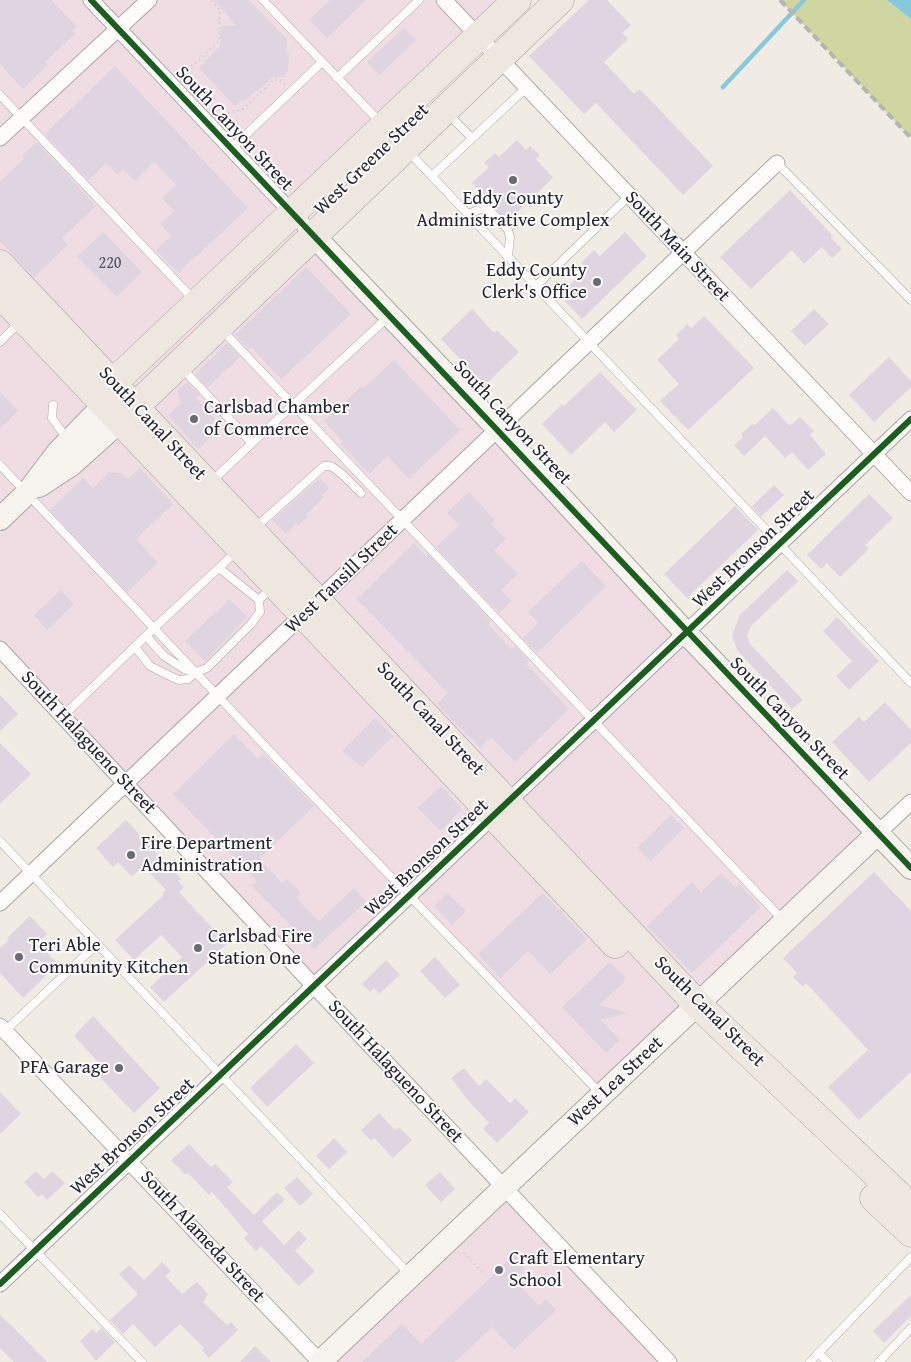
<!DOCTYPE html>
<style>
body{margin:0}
canvas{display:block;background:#f1ece3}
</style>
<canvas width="911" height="1362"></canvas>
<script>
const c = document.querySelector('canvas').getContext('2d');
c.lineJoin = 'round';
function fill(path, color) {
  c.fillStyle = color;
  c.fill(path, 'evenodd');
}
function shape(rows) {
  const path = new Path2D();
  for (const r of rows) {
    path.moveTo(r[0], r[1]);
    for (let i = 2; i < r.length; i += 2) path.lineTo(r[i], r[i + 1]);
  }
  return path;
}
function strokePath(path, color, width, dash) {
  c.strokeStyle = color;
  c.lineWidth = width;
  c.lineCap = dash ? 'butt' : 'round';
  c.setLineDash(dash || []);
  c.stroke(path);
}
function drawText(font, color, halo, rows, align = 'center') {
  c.font = font + ' "Gentium Book Plus",serif';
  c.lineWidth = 4;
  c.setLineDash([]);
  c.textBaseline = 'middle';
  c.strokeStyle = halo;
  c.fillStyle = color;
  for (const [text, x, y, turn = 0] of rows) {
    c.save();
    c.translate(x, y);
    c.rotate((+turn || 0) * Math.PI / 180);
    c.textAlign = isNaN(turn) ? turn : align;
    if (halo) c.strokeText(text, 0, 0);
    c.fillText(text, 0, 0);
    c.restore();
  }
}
const built = shape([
 [0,0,517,0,293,213,878,833,602,1095,408,895,314,986,0,649],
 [504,1187,669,1362,320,1362]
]);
const green = shape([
 [780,0,887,0,911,19,911,138]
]);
const water = shape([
 [887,0,911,0,911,19]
]);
const stream = shape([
 [723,87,804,0]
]);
const building = shape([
 [0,0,51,0,77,27,72,31,75,34,45,62,48,65,23,89,0,64],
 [213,0,249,0,287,39,286,53,289,53,288,72,285,72,285,77,273,77,257,91,256,90,244,102,242,99,235,106,199,68,220,46,221,26,237,26],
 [330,0,366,0,327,38,309,20],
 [589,0,607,0,631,25,622,33,628,39,604,62,634,94,640,89,713,166,683,195,596,103,584,114,529,56],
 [404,28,416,40,379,75,367,62],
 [115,66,248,208,178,273,156,250,171,236,160,224,174,211,162,198,176,185,154,162,135,181,123,169,117,175,106,163,88,180,45,134],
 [517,140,526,150,530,146,540,155,536,159,553,178,508,221,489,203,481,203,475,197,481,192,472,183,489,167,484,163,495,153,499,157],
 [37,142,96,206,62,238,68,245,34,277,0,241,0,182,24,159,22,156],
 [790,190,833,236,831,238,842,249,832,258,822,247,804,264,792,250,751,289,720,257],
 [103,232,142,272,117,297,77,257],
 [625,232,647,256,582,319,559,295,587,268,581,263,594,250,600,256],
 [306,267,351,314,281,379,251,347,248,349,235,335],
 [472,309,494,333,497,330,519,352,485,385,441,339],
 [814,309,829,324,805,346,791,331],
 [704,316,754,368,688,430,660,401,679,384,657,360,679,339,676,335,687,324,691,328],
 [227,343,240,357,208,387,195,374],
 [889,357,911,381,911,387,874,422,849,395],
 [394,360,460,430,409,479,388,456,369,474,341,444,343,442,324,421,362,386,364,388],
 [600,372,637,410,614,432,605,422,571,455,542,424,562,404,564,406],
 [187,382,200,395,196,398,220,424,221,427,198,449,168,415,181,403,177,391],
 [0,392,18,411,0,428],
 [773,408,790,426,800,417,814,431,810,435,826,454,808,470,792,452,785,458,765,436,744,456,734,445,743,437,741,434,752,424,754,426],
 [140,468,173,504,136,539,158,563,127,592,50,510,83,478,93,488,109,472,121,473,128,479],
 [320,478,329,488,322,495,324,497,306,514,308,516,298,526,296,524,286,534,272,520],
 [774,485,784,495,761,517,752,506],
 [469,492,495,520,491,524,506,539,494,550,518,574,501,590,512,601,499,613,436,547,459,525,447,512],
 [869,494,893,518,865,545,869,549,840,577,827,563,821,569,807,555],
 [735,506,758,530,687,598,664,574],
 [414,543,426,556,428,554,491,621,488,624,511,649,515,646,529,661,526,664,569,709,515,762,491,737,480,748,437,704,448,693,357,599],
 [582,561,606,586,537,653,523,638,538,623,528,612],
 [787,570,798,581,751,626,747,635,750,644,803,700,792,709,737,650,732,635,740,615],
 [61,590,74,604,47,630,34,615],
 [230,599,247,617,205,662,185,641],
 [837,617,879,661,849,690,836,676,852,661,823,631],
 [0,695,18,714,0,731],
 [885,702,911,730,911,743,869,782,832,742,859,717,864,722],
 [375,718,393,736,362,767,342,751],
 [234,734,258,759,263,754,314,806,259,859,282,883,287,879,301,893,296,898,319,921,354,888,366,902,314,949,252,886,257,881,173,794],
 [0,743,31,774,0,804],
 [441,786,462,809,440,831,418,808],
 [671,815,684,828,650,861,637,848],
 [126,820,181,879,178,881,184,887,179,892,218,934,223,929,232,939,164,1002,150,987,182,957,161,935,134,960,115,940,164,895,162,893,166,890,143,866,132,877,118,862,113,867,96,848],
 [874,872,911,911,911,1072,859,1120,828,1087,868,1050,806,983,803,987,793,977,797,973,783,958],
 [721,873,736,888,739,884,761,907,692,973,647,926,692,882,701,892],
 [447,893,466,911,452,925,434,906],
 [543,893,587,939,550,974,528,951,500,978,478,954],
 [30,916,47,934,38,943,58,964,23,998,0,973,0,948,9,940,7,938],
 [435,957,460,985,445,998,420,971],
 [386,960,400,975,379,994,374,988,370,992,362,984],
 [610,962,625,977,624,982,599,1005,628,1013,601,1020,620,1040,606,1053,562,1007],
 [93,1016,160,1088,134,1113,94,1071,101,1065,74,1036],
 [296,1044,314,1063,267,1107,250,1088],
 [464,1068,479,1086,486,1079,510,1103,515,1098,529,1112,497,1143,483,1129,489,1123,466,1098,451,1078],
 [0,1092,21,1114,0,1134],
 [379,1113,395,1130,399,1127,412,1140,393,1158,374,1138,371,1141,361,1130],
 [334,1138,347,1152,329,1169,316,1156],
 [189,1144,211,1167,215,1164,233,1182,227,1187,254,1215,277,1192,285,1200,262,1221,284,1245,299,1230,307,1239,295,1251,315,1271,299,1286,261,1246,256,1251,244,1238,248,1234,212,1192,209,1195,188,1173,185,1175,171,1160],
 [36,1171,44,1179,52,1171,65,1183,47,1200,42,1194,38,1197,24,1182],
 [440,1172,455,1189,441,1202,425,1185],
 [297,1177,313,1194,300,1206,284,1188],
 [515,1254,526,1266,513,1279,539,1306,546,1299,556,1310,514,1350,492,1327,455,1362,362,1362,402,1324,421,1344],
 [162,1262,171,1271,165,1276,182,1294,197,1282,208,1294,203,1302,227,1325,231,1322,238,1330,209,1358,202,1350,204,1348,180,1324,155,1347,133,1324,123,1334,110,1320,138,1294,119,1274,129,1265,144,1280],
 [911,1295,911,1316,884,1343,873,1331],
 [0,1315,20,1334,47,1362,14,1362,0,1348],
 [102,1328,115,1342,96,1361,80,1341,93,1329,96,1333],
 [255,1346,271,1362,240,1362]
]);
const path = shape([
 [878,0,911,30],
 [188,70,219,41,220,10,210,0],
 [228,113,243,109,274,80,280,79,285,84],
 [464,1253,485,1275]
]);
const lane = shape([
 [263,0,381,123],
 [337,78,419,0],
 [0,95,194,300],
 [448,114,471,137],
 [232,148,322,62],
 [409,152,911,683],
 [777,163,911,300],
 [432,176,527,87],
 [468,214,481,209,488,210,498,218,508,230,510,237,508,257],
 [536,286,629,196],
 [223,331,783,920],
 [0,342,20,322],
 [182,368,252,443,212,481],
 [53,405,52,418,67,439],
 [252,443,388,317],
 [0,465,282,764,601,1094],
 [255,528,324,466,331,466,342,474,361,493],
 [219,568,259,600],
 [146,636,164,656,184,669,196,672,207,668,251,624,260,612,259,600,272,587],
 [135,647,150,666,174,678,179,680,188,679,196,672],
 [63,716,153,629,237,551],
 [0,841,409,1274],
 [5,1031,97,944],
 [0,1214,142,1362],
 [818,1353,828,1362],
 [810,1362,911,1257],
 [879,1362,911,1328]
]);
const street = shape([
 [91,0,314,236],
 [444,0,911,493],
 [0,138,149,0],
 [0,649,314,986,669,1362],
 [878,833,911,802],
 [0,903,777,163],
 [0,1026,320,1362],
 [0,1284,911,419]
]);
const secondary = shape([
 [314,236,498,429,687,634,911,868],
 [39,486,71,465,120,421],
 [0,519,27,493,58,452,104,405],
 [320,1362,878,833]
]);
const highway = shape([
 [0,264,698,1005,911,1207],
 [0,294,615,944],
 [106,401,113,383,517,0],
 [122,419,560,0],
 [874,1198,911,1233]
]);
const rail = shape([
 [780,0,911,138]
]);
const cycleway = shape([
 [91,0,911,868],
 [0,1284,911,419]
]);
const markers = [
 [513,180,5,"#6a6976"],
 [597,282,5,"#6a6976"],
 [194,419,5,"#6a6976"],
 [131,855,5,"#6a6976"],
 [198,948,5,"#6a6976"],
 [19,957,5,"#6a6976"],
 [119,1068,5,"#6a6976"],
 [499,1270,5,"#6a6976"]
];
const numberNames = [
 ["220",110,264]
];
const streetNames = [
 ["South Canyon Street",234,129,47],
 ["West Greene Street",372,160,-44],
 ["South Main Street",677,247,47],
 ["South Canyon Street",512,423,47],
 ["South Canal Street",152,424,47],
 ["West Bronson Street",754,549,-44],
 ["West Tansill Street",342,579,-44],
 ["South Canal Street",430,719,47],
 ["South Canyon Street",789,719,46],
 ["South Halagueno Street",88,743,47],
 ["West Bronson Street",427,858,-43],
 ["South Canal Street",709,1012,45],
 ["South Halagueno Street",395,1072,47],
 ["West Lea Street",616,1082,-43],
 ["West Bronson Street",133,1137,-43],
 ["South Alameda Street",202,1237,47]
];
const poiNames = [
 ["Eddy County",513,199,"center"],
 ["Administrative Complex",513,221,"center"],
 ["Eddy County",587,271,"right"],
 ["Clerk's Office",587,293,"right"],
 ["Carlsbad Chamber",204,408],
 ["of Commerce",204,430],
 ["Fire Department",141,844],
 ["Administration",141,866],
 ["Carlsbad Fire",208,937],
 ["Station One",208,959],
 ["Teri Able",29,946],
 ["Community Kitchen",29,968],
 ["PFA Garage",109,1068,"right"],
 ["Craft Elementary",509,1259],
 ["School",509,1281]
];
fill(built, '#f0dde4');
fill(green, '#cfd69f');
fill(water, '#87c8db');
strokePath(stream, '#87c8db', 4.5);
fill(building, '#ded5e0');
strokePath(lane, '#a9a6a4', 9);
strokePath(street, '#a9a6a4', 17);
strokePath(secondary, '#a9a6a4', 24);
strokePath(highway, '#a9a6a4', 29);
strokePath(path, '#cccaca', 2.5, [1, 4]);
strokePath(lane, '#fdfcfb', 8);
strokePath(street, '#fdfcfb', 15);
strokePath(secondary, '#f7f4f0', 22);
strokePath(highway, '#eee7e0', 28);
strokePath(rail, '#b5b4b6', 4, [8, 4]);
strokePath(cycleway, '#1b5e20', 6);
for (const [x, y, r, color] of markers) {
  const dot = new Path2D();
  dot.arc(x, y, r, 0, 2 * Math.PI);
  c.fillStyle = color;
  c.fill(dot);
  strokePath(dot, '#fdfcf7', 2);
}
drawText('16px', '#514f64', null, numberNames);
drawText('19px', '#22223b', '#fdfcf7', streetNames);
drawText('19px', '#22223b', '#fdfcf7', poiNames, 'left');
</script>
